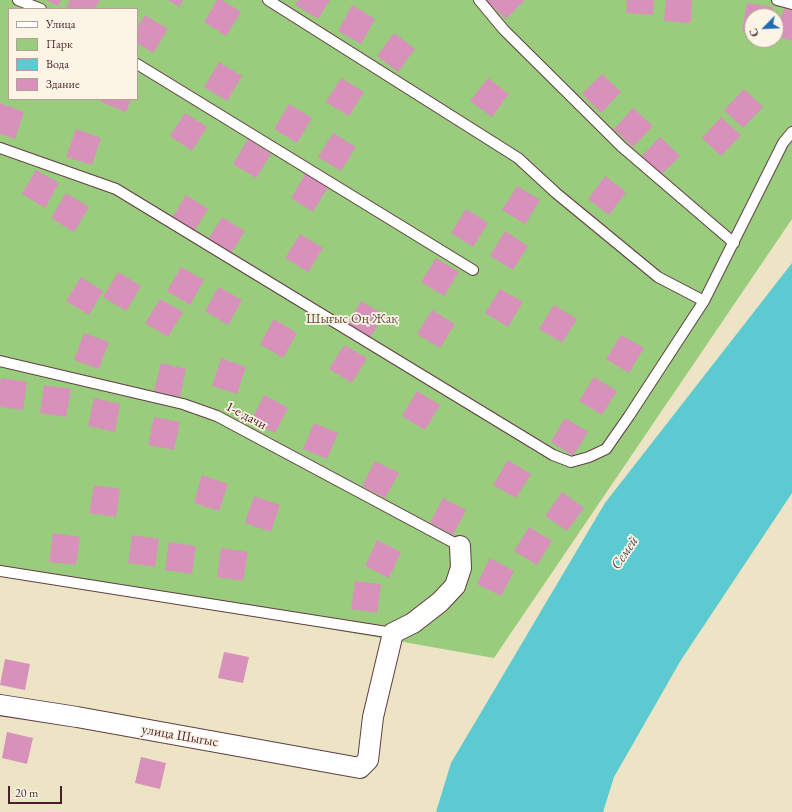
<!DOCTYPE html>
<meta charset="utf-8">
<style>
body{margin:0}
#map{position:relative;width:792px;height:812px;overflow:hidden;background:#ece4c4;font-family:"EB Garamond",serif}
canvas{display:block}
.legend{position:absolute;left:8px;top:8px;width:130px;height:92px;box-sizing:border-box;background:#fcf5e5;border:1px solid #b59f9b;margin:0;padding:5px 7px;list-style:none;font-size:12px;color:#4a1f2b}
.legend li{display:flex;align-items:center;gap:8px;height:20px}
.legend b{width:20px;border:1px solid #b59f9b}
.north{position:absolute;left:744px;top:8px;width:40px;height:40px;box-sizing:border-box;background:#fcf5e5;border:1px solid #b59f9b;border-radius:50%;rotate:246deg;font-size:11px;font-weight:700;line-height:16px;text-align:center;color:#4a1f2b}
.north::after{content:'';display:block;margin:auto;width:14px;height:18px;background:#1f6fb2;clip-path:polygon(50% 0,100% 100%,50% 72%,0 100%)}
.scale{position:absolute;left:8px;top:786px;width:54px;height:18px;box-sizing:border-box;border:2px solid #4a1f2b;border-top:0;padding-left:5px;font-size:12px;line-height:14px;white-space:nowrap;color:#4a1f2b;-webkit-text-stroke:3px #fcf5e5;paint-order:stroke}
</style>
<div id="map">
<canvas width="792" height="812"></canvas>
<ul class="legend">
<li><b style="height:5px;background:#fff"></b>Улица</li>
<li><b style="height:11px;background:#99cd7d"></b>Парк</li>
<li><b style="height:11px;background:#5ccad0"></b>Вода</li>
<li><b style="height:11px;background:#d791bb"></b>Здание</li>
</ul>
<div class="north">С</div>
<div class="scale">20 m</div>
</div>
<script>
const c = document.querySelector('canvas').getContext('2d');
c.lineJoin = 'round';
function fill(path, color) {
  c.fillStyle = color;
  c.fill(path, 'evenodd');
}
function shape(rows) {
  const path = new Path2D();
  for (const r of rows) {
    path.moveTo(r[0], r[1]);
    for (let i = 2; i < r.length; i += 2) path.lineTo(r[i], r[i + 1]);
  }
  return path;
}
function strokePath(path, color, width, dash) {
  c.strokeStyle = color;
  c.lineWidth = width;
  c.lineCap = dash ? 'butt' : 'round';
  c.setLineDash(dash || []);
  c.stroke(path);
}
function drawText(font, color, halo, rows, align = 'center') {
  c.font = font + ' "EB Garamond",serif';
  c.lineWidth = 3.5;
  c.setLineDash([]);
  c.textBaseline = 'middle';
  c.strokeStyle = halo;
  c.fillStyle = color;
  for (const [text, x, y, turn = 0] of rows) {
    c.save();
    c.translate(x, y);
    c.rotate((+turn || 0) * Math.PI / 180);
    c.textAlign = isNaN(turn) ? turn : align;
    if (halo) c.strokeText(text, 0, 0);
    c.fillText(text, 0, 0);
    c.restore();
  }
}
const green = shape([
 [0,0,792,0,792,219,494,658,0,571],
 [9,9,137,9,137,99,9,99],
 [752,16,776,16,776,40,752,40]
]);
const water = shape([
 [792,263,792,493,681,660,614,777,603,812,436,812,451,763,605,503]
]);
const building = shape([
 [46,0,61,0,58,6],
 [70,0,100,0,95,9,65,9],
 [168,0,183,0,179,7],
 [217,0,222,0,241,12,226,36,204,22],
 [298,0,330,0,318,19,295,5],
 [488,0,525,0,506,19,487,1],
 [627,0,654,0,653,15,626,13],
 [666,0,692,0,691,23,664,21],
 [747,3,773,7,772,16,752,16,752,33,742,31],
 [352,5,375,19,361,44,338,31],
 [784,8,792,11,792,41,776,36,776,32],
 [145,15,168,29,153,53,137,43,137,28],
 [394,33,415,49,398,72,377,56],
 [219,62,242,76,227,101,204,87],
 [602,74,621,92,601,113,582,94],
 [341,78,364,92,349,116,326,102],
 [488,78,509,94,492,117,470,101],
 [744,89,763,107,743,128,724,110],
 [102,99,131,99,126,112,101,102],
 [0,103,24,112,15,139,0,134],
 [289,104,312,118,297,143,274,129],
 [633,108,653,126,633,147,614,129],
 [185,113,207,127,192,151,170,136],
 [721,117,741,135,721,156,702,138],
 [76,129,101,138,92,165,66,157],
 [333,133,356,147,341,171,318,157],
 [660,137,680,156,660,176,640,158],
 [248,139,271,154,256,178,233,164],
 [36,170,59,183,45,208,22,194],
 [306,173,328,187,313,212,291,198],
 [605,176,626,192,609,215,588,199],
 [517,186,540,200,525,224,502,210],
 [66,193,89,207,74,232,51,218],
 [186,195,208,209,193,233,171,220],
 [466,209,488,223,473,247,451,233],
 [222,217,245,231,230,255,207,241],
 [505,231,528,246,513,270,490,256],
 [300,234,323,248,308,272,285,258],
 [436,258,459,272,444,296,421,282],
 [181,267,204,280,190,305,167,291],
 [118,272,141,286,126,311,103,297],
 [81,277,103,291,89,315,66,301],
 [219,287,242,300,228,325,205,311],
 [500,289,523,302,508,327,485,313],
 [160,299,183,312,168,337,145,323],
 [361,301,384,315,369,339,347,325],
 [554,305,577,319,562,343,539,329],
 [432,310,455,324,440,348,417,334],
 [274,319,297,333,283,358,260,344],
 [84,333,109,342,99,369,74,360],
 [621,335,644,348,629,373,606,359],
 [344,345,367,358,352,383,329,369],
 [221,358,246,367,237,394,212,386],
 [161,363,186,369,180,397,154,391],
 [594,377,617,391,602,415,579,401],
 [1,378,27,382,23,410,0,407,0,386],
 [44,385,71,389,66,417,40,413],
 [417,391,440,405,425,430,402,416],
 [264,395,288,408,275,433,251,421],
 [94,398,120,404,115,432,88,426],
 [154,417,180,422,174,450,148,445],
 [565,418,588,432,573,456,551,442],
 [314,423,338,433,327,459,303,449],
 [508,460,531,474,516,498,493,485],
 [375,461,399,473,385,498,362,486],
 [202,475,228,484,219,511,194,503],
 [94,485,120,489,116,517,89,513],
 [562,492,584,508,567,531,545,516],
 [254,496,280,505,271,532,245,523],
 [443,498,466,510,453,535,430,523],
 [529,527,552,541,537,565,514,551],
 [53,533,80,537,76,565,49,562],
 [132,535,159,539,155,567,128,563],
 [377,540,401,552,389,578,365,566],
 [169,542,196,546,192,574,165,570],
 [221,548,248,552,243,581,217,577],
 [490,558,514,571,501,596,477,584],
 [355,581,381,584,377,613,351,609],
 [224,652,249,657,243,683,218,678],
 [5,659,30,664,25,690,0,685],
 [7,732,33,738,27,764,2,758],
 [141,757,166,763,160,789,135,783]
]);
const service = shape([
 [18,0,41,9],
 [268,0,518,158,556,193,658,277,704,301],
 [479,0,504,30,622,147,734,243],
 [777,0,792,4],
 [137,64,473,270],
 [0,148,116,189,553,455,571,462,589,457,606,449,629,416,704,301,783,143,792,132],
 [0,361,183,404,217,416,460,546],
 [0,571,393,633]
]);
const minor = shape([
 [0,705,77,717,360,768,368,760,373,717,393,633,413,623,440,602,455,586,461,568,460,546]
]);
const parkNames = [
 ["Шығыс Оң Жақ",352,319]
];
const streetNames = [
 ["1-е дачи",246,416,28],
 ["улица Шыгыс",180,736,10]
];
const waterNames = [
 ["Семей",625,553,-56]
];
fill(green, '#99cd7d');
fill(water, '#5ccad0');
fill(building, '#d791bb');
strokePath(service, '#623d42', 12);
strokePath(minor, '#623d42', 22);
strokePath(service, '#fff', 10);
strokePath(minor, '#fff', 20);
drawText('14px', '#625344', '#fcf5e5', parkNames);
drawText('14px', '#4a1f2b', '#fcf5e5', streetNames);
drawText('italic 15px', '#4f525d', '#fcf5e5', waterNames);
</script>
